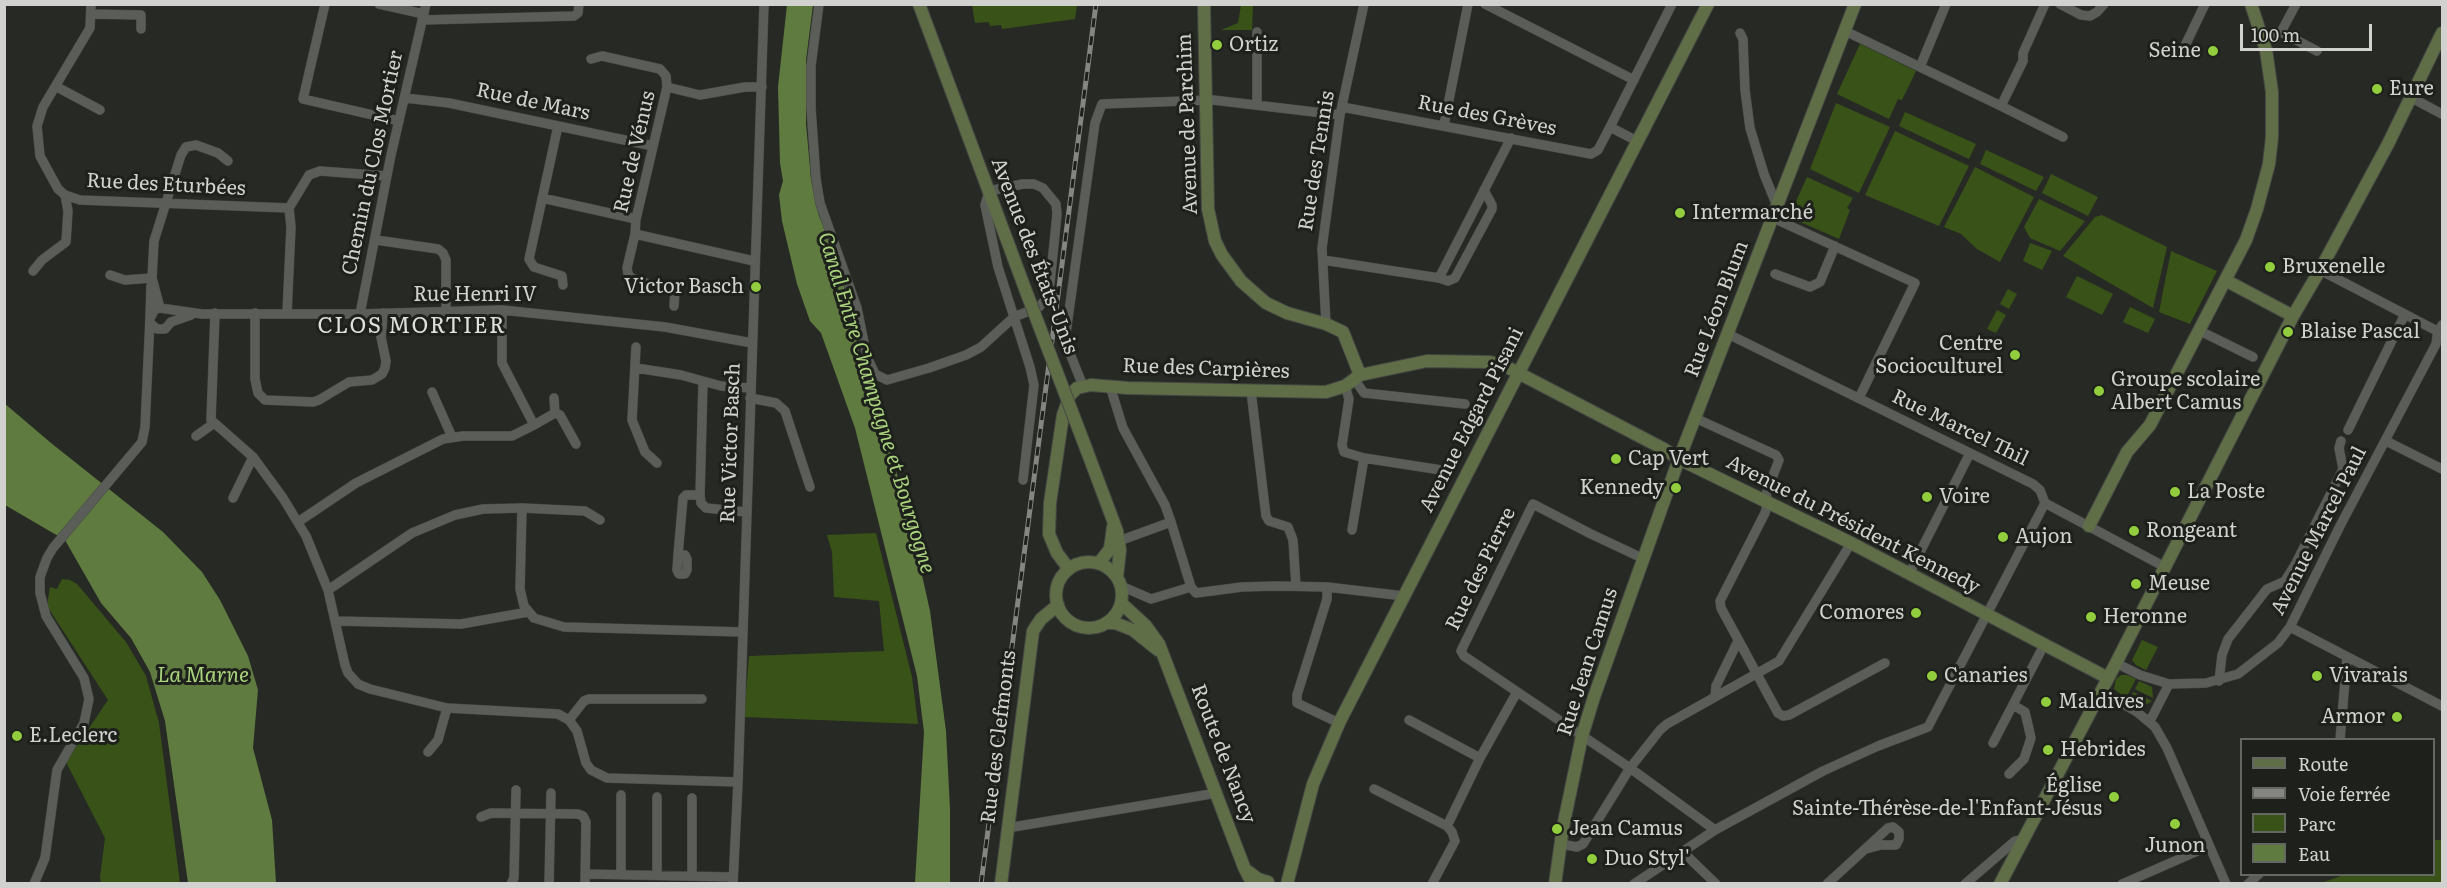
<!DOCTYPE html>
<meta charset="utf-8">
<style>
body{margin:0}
#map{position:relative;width:2447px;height:888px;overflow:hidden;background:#272a24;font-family:Literata,serif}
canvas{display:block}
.frame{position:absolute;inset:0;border:6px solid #d1d2cf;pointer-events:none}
.legend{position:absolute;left:2240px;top:738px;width:195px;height:138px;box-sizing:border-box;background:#1d201b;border:2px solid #656763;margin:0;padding:8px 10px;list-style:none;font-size:18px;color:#d1d2cf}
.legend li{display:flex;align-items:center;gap:12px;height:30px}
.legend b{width:30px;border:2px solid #656763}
.scale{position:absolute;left:2240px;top:24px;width:132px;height:27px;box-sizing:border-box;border:3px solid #d1d2cf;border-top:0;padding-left:8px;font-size:18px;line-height:21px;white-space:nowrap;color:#d1d2cf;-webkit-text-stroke:4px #1d201b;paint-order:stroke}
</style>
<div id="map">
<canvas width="2447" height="888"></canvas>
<div class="frame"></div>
<ul class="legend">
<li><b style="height:8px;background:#5f6e47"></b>Route</li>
<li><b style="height:8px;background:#858682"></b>Voie ferrée</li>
<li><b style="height:16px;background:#395217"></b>Parc</li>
<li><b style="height:16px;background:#607b40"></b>Eau</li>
</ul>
<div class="scale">100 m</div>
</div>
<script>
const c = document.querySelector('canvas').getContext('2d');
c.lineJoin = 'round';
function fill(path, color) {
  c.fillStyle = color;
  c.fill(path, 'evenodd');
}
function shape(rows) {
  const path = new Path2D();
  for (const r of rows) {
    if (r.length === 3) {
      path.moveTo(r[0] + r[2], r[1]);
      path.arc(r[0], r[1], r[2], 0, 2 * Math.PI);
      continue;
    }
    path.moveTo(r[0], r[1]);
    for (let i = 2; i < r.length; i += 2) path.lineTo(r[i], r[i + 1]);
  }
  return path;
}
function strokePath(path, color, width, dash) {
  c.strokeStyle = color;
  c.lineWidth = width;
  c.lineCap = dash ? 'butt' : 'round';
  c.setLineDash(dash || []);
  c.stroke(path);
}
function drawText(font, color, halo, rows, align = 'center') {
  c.font = font + ' Literata,serif';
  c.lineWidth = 6;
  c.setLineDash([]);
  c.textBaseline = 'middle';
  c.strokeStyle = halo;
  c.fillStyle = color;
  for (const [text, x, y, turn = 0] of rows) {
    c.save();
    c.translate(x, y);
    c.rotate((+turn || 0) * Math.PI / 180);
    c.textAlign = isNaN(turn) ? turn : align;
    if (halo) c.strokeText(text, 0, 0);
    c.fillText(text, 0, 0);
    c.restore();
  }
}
const green = shape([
 [972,5,972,4,1077,5,1075,19,1002,29,1001,25,990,26,989,22,975,23],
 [1241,5,1253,5,1252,30,1221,30,1238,23],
 [1860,44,1916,71,1902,100,1898,99,1889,119,1837,94],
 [1836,103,1890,127,1859,193,1810,169],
 [1905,112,1976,144,1969,159,1899,126],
 [1895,131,1969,166,1939,226,1865,195],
 [1986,150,2044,177,2036,191,1980,164],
 [1975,167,2034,197,2000,262,1977,249,1961,234,1944,227],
 [2051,174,2098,197,2088,216,2042,193],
 [1807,177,1853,198,1847,208,1850,210,1839,239,1789,217],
 [2039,199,2085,221,2060,251,2030,238,2024,227],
 [2102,215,2167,247,2153,308,2063,256,2095,217],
 [2030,243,2052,251,2042,270,2023,261],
 [2171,251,2217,271,2190,324,2159,312],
 [2077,276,2113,294,2102,315,2066,297],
 [2008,289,2017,294,2009,309,2000,304],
 [2130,307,2155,319,2148,333,2123,322],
 [1997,310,2006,315,1996,333,1987,329],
 [876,533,912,677,918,724,744,717,749,656,884,651,879,601,834,597,832,552,827,535],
 [62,579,70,580,77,584,126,642,146,676,159,723,180,883,101,883,100,877,105,838,66,762,108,700,47,606,50,587,57,589],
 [2142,640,2158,647,2146,670,2136,665,2132,660],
 [2121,675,2127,675,2136,679,2126,698,2114,689,2116,679],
 [2139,681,2152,687,2153,698,2135,689],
 [2133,692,2152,701,2144,706,2137,705,2128,700],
 [2434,840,2442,840,2442,883,2321,883,2344,875,2434,874]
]);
const water = shape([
 [787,5,813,5,806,60,806,124,811,179,819,216,826,231,856,323,856,336,863,372,872,391,907,508,930,611,946,731,950,809,950,883,915,883,924,732,917,676,855,428,821,333,810,321,797,284,782,221,779,195,783,181,780,163,778,87],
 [4,403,51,443,163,532,202,572,220,600,248,656,258,690,253,748,272,820,276,883,188,883,165,721,150,672,131,638,101,603,65,540,5,505]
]);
const street = shape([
 [91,4,90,28,43,107,37,126,40,156,58,189,65,195,80,200,289,208],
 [325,4,303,99,399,121],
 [379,4,424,14],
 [819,4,811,66,811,108,816,179,820,203,857,308,867,357,875,374,887,380,929,368,966,355,981,347,1014,317,1039,307,1045,300,1050,283,1057,214,1056,204,1043,188,1034,184,1023,184,989,191,985,205,998,267,1030,367,1034,385,1023,480],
 [1485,4,1634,80],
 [2060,4,2081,15,2090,16,2097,12,2104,4],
 [91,14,141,15,141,29],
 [422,20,574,16,578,13,579,4],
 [1845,31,2001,106,2023,61,2023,53,2045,4],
 [1257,32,1257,105],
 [2281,32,2296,4],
 [1740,33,1743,39,1745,90,1750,128,1764,174,1777,206],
 [2263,38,2281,32,2317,51],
 [2183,50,2205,4],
 [591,59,602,56,660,69,666,76,667,87],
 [1920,67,1946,4],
 [57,87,100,110],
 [2410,97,2442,114],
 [405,98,449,103,653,146],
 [2001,106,2063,137],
 [1342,107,1591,154,1598,150,1610,127,1672,4],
 [1444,125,1468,4],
 [558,126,529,259,534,267,562,276,563,285],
 [1610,127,1637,141],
 [542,198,636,219],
 [289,208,309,175,320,171,387,176],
 [1773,218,1915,283,1859,398],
 [635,234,627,268,628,274,631,278,649,284,672,288,675,291,674,306],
 [376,240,438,249,443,253,446,260,446,312],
 [1323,260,1439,278,1511,138],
 [754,261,635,234,636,219,667,87,700,95,745,87,762,87],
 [2320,270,2439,332],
 [33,271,42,260,66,242,68,211,65,195],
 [1775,274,1810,287,1820,282,1835,246],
 [110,275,125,280,152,278],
 [1439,278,1448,281,1455,278,1492,209,1492,205,1484,190],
 [160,308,152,278,154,241,181,155,186,147,196,145,218,153,228,161],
 [502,310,502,363,534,425,555,413,560,415,576,444],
 [215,313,211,420,253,457,283,498,306,536,328,590,345,665,348,673,358,684,370,689,447,708,558,714,569,720,577,731,586,763,591,770,607,778,738,782],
 [255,313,255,379,258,393,265,400,313,402,319,400,349,382,372,380,382,374,385,368,386,361,381,337,383,313],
 [287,313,291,227,289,208],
 [360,314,391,155,426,4],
 [150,317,151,286],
 [151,324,157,329,165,329,171,322,191,315],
 [1326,324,1322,248,1340,115,1364,4],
 [2198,330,2253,357],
 [1728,334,2033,484,2040,490,2045,503,2165,567],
 [636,347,632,420,645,452,657,463],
 [636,368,681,375,721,386,750,388],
 [1355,380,1364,393,1465,404],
 [703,382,700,495,701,503,706,508,746,512],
 [1083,386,1067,346,1066,333,1095,123,1102,104,1213,100,1340,115],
 [1110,386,1123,428,1165,505,1171,522],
 [1345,386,1349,399,1342,445,1344,452,1364,458,1441,470],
 [1251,391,1266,516,1269,521,1288,527,1293,540,1296,586],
 [432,392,452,437],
 [554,398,555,413],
 [750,398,776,403,785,411,810,487],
 [1695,418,1776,455,1779,460,1766,494,1768,502,1765,513,1720,601,1721,608,1778,713,1783,716,1789,715,1885,663],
 [2348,430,2405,314],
 [196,436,213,424],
 [2386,441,2442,469],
 [233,498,253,457],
 [522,508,520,589,524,606,534,618,564,627,742,632],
 [298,522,356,483,443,439,463,436,512,436,534,425],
 [1352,530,1364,458],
 [1119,541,1171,522,1191,587,1151,599,1121,586],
 [678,555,685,555,687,559,687,570,685,574,679,574,677,570,678,555,683,498,686,495,700,495],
 [1642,558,1591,534,1533,504,1461,651,1464,656,1630,768,1715,830,1823,771,1878,746,1928,727,2045,503],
 [1909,574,1970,453],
 [1191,587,1196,593,1242,587,1277,586,1327,587,1404,596],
 [1327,587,1327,599,1297,695,1297,703,1339,723],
 [328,590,412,533,455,515,483,509,522,508,585,511,600,520],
 [337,621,461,624,528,612],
 [2290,627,2442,706],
 [2116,663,2140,675,2169,684,2206,683,2238,674,2278,643,2290,627,2340,526,2436,344,2437,336,2442,325],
 [2219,681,2222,655,2228,639,2267,589,2285,581,2295,565,2343,469,2339,448,2341,441],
 [2101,691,2137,712,2155,727,2167,748,2226,884],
 [1715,697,1716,686,1738,641],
 [569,720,584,701,589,699,702,699],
 [1409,720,1480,758],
 [2150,721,2169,684],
 [2340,740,2347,657],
 [1993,743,2044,645],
 [428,752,438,740,447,708],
 [2009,774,2024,759,2031,738,2025,712,2013,705],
 [1374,789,1447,826],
 [621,795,621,874],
 [481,817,491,813,578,814,583,816,586,822,585,884],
 [1007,828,1217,793],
 [1561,844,1577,847,1583,844,1630,768,1660,730,1667,724,1779,661,1851,543],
 [1683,852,1716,884],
 [586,874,733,877],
 [657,875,657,797],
 [692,876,692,798],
 [34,884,45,858,57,770,84,723,89,699,84,678,46,616,40,593,40,577,47,558,53,548,142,442,145,427,150,318,155,309,160,308,202,314,360,314,502,310,665,327,752,343],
 [511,884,514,878,516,790],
 [549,884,551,793],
 [733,884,738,782,764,4],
 [1432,884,1455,841,1452,832,1447,826,1480,758,1517,692],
 [1634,884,1715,830],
 [1827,884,1888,828,1893,827,1899,832,1899,839,1896,845,1881,845,1866,849],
 [1965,884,2015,841,2023,839],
 [2122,884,2209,846],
 [2248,884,2259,874]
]);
const secondary = shape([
 [919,4,1027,294],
 [1204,4,1208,209,1215,241,1222,255,1241,281,1266,303,1287,313,1326,324,1343,332,1360,375],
 [2225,280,2293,316],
 [1087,451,1117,531,1120,550,1117,577],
 [2089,526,2127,452,2150,425,2246,240,2257,209,2269,164,2272,137,2272,92,2266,50,2251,4],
 [1089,595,33],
 [1099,563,1110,549,1113,527],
 [1069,569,1057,553,1049,534,1050,503,1063,415,1070,395,1077,388,1091,385,1128,388,1326,392,1345,386,1360,375,1427,361,1490,362,1503,365,1664,449,1679,459,1851,543,2108,678],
 [1121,603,1146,626,1159,644,1244,867,1249,877,1255,884],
 [1106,623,1115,623,1133,630,1158,650],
 [1249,872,1258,879,1268,882],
 [1001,884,1033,631,1041,619,1058,605],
 [1287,884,1313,784,1340,721,1708,4],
 [1555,884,1563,827,1582,736,1594,697,1679,459,1855,4],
 [2000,884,2116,663,2293,316,2320,270,2388,144,2442,33]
]);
const rail = shape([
 [981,884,1096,4]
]);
const secondaryBridge = shape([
 [1027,294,1087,451]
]);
const markers = [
 [1217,45,6,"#92cd3e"],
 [2213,51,6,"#92cd3e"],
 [2377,89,6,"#92cd3e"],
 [1680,213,6,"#92cd3e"],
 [2270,267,6,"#92cd3e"],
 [756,287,6,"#92cd3e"],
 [2288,332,6,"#92cd3e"],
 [2015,355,6,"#92cd3e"],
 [2099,391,6,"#92cd3e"],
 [1616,459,6,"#92cd3e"],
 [1676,488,6,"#92cd3e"],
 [2175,492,6,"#92cd3e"],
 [1927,497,6,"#92cd3e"],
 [2134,531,6,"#92cd3e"],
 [2003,537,6,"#92cd3e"],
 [2136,584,6,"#92cd3e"],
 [1916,613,6,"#92cd3e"],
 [2091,617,6,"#92cd3e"],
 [1932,676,6,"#92cd3e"],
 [2317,676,6,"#92cd3e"],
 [2046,702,6,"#92cd3e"],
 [2397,717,6,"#92cd3e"],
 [17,736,6,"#92cd3e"],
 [2048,750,6,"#92cd3e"],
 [2114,797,6,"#92cd3e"],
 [2175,824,6,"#92cd3e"],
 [1557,829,6,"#92cd3e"],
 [1592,859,6,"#92cd3e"]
];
const poiNames = [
 ["Ortiz",1229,45],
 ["Seine",2201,51,"right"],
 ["Eure",2389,89],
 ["Intermarché",1692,213],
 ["Bruxenelle",2282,267],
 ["Victor Basch",744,287,"right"],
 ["Blaise Pascal",2300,332],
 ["Centre",2003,344,"right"],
 ["Socioculturel",2003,367,"right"],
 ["Groupe scolaire",2111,380],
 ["Albert Camus",2111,403],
 ["Cap Vert",1628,459],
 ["Kennedy",1664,488,"right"],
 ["La Poste",2187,492],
 ["Voire",1939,497],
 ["Rongeant",2146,531],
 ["Aujon",2015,537],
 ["Meuse",2148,584],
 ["Comores",1904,613,"right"],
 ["Heronne",2103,617],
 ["Canaries",1944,676],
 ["Vivarais",2329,676],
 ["Maldives",2058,702],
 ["Armor",2385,717,"right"],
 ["E.Leclerc",29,736],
 ["Hebrides",2060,750],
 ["Église",2102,786,"right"],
 ["Sainte-Thérèse-de-l'Enfant-Jésus",2102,809,"right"],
 ["Jean Camus",1569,829],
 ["Junon",2175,846,"center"],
 ["Duo Styl'",1604,859]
];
const streetNames = [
 ["Rue de Mars",533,102,12],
 ["Rue des Grèves",1487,116,11],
 ["Avenue de Parchim",1188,124,-92],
 ["Rue de Vénus",635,152,-77],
 ["Rue des Tennis",1317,161,-81],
 ["Chemin du Clos Mortier",373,163,-78],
 ["Rue des Eturbées",166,185,3],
 ["Avenue des États-Unis",1034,256,69],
 ["Rue Henri IV",475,295],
 ["Rue Léon Blum",1717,309,-69],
 ["Rue des Carpières",1206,369,2],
 ["Avenue Edgard Pisani",1472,420,-63],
 ["Rue Marcel Thil",1960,428,26],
 ["Rue Victor Basch",731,443,-88],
 ["Avenue du Président Kennedy",1853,525,27],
 ["Avenue Marcel Paul",2319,531,-63],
 ["Rue des Pierre",1481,569,-64],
 ["Rue Jean Camus",1588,662,-72],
 ["Rue des Clefmonts",999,737,-83],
 ["Route de Nancy",1223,754,69]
];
const waterNames = [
 ["Canal Entre Champagne et Bourgogne",876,403,73],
 ["La Marne",203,676]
];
const quarterNames = [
 ["CLOS MORTIER",412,327]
];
fill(green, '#395217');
fill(water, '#607b40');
strokePath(street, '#464843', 10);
strokePath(secondary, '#464843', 14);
strokePath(street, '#5b5e58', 9);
strokePath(secondary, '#5f6e47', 12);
strokePath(rail, '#858682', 5);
strokePath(rail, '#1d201b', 3, [9]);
strokePath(secondaryBridge, '#464843', 14, []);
strokePath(secondaryBridge, '#5f6e47', 12);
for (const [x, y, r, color] of markers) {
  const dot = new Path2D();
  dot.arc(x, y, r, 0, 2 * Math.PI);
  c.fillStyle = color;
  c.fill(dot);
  strokePath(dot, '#1d201b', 2);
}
drawText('20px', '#d1d2cf', '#1d201b', poiNames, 'left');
drawText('20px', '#d1d2cf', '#1d201b', streetNames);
drawText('italic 21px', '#aad37d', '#1d201b', waterNames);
c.letterSpacing = '1.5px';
drawText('22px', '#dee2db', '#1d201b', quarterNames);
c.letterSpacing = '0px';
</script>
